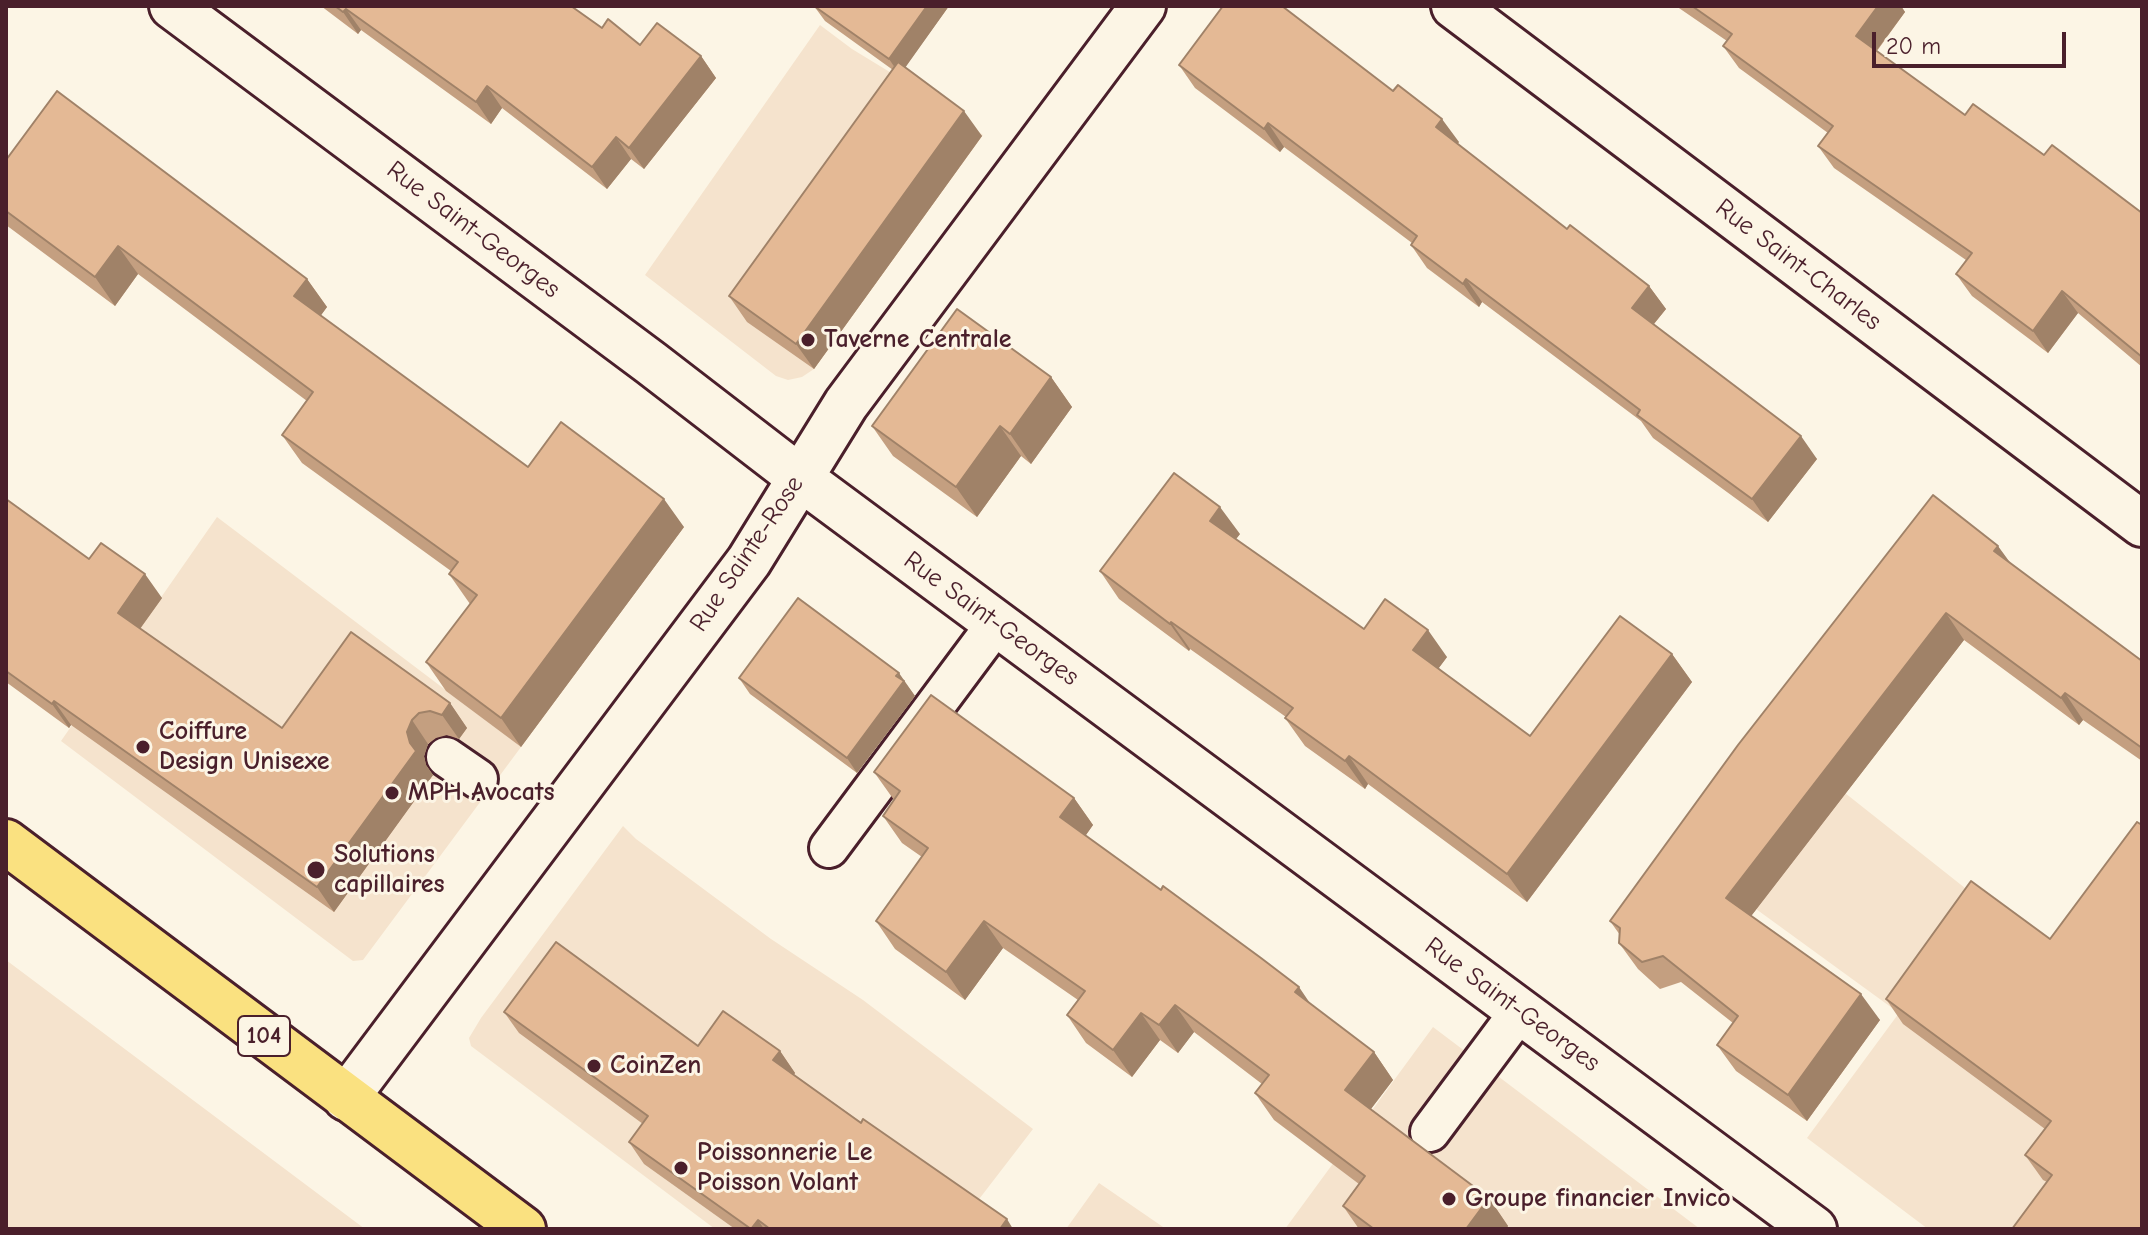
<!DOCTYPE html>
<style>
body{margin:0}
#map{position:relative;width:2148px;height:1235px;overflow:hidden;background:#fcf5e5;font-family:"Comic Neue",sans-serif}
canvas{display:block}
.frame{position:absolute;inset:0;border:8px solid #4a1f2b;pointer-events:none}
.scale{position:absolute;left:1872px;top:32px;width:194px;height:36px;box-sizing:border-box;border:4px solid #4a1f2b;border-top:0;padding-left:10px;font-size:24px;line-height:28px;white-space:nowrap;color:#4a1f2b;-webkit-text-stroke:6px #fcf5e5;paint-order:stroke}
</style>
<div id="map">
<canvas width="2148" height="1235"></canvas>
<div class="frame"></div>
<div class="scale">20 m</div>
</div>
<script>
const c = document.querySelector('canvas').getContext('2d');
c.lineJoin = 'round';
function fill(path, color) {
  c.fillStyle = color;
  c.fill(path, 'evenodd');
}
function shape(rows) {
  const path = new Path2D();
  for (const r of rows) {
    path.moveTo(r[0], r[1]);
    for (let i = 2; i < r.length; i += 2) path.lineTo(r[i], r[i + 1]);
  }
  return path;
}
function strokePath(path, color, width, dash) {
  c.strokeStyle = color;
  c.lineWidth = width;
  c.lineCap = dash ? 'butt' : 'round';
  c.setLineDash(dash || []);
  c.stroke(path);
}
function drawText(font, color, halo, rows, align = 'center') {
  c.font = font + ' "Comic Neue",sans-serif';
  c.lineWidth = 6;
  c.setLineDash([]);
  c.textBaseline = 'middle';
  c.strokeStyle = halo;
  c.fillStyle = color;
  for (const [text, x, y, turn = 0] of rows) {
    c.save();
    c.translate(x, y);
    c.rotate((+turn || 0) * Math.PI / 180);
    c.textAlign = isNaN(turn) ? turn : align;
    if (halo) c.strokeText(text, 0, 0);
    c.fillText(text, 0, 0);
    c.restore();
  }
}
const built = shape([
 [820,25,852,49,916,88,983,135,814,369,802,377,788,380,776,376,645,275],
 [217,517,521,747,363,960,353,961,61,741],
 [1845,793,1989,907,2142,1229,1928,1229,1807,1138,1899,1013,1756,909],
 [623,826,636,839,771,939,863,1000,1033,1129,973,1207,940,1229,715,1229,471,1046,469,1038,481,1018],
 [6,960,365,1229,6,1229],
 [1433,1027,1700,1229,1285,1229],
 [1099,1183,1166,1229,1066,1229]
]);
const service = shape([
 [446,757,478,779],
 [829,848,996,624],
 [1430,1132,1520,1011]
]);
const minor = shape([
 [172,6,651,363,799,477,1814,1229],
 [1454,6,2142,524],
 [346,1098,749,561,846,404,1143,6]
]);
const primary = shape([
 [6,842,523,1229]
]);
const wall = shape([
 [321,6,571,6,602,28,640,45,701,56,716,78,644,169,631,159,607,189,502,108,491,124,361,30,358,34],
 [814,6,949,6,905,67,982,136,814,369,747,322,729,296,893,70,825,21],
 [1676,6,1901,6,1905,12,1877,51,1965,115,2044,155,2142,213,2142,367,2078,313,2048,353,1972,296,1956,274,1966,260,1834,168,1818,146,1828,133,1739,68,1723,46,1727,41],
 [1179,65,1459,142,1457,144,1567,229,1649,286,1666,309,1654,324,1817,459,1768,522,1653,438,1641,421,1482,302,1479,307,1427,268,1411,245,1412,243,1284,147,1280,152,1195,88],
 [6,160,307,279,327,307,320,316,528,467,684,527,521,747,446,691,426,662,470,604,449,574,451,571,302,463,282,435,307,401,138,274,115,306,6,225],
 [1051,377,1072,407,1031,464,1021,456,977,517,893,456,872,426],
 [6,499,89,559,162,598,140,629,282,728,450,703,467,728,459,739,447,735,436,738,428,744,424,756,426,765,433,775,334,912,71,725,69,728,6,682],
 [1240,534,1236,539,1364,629,1447,657,1438,669,1530,736,1672,654,1692,682,1527,902,1368,784,1365,789,1305,746,1285,718,1286,717,1190,649,1189,651,1119,599,1100,571],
 [2010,563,2142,661,2142,761,2083,720,2079,725,1964,640,1751,916,1880,1020,1807,1121,1736,1071,1717,1045,1733,1023,1681,982,1660,989,1638,969,1619,943,1620,935,1610,921,1738,745],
 [739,678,909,688,915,696,857,773,750,694],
 [874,772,1074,798,1093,825,1085,836,1374,1052,1393,1080,1371,1109,1489,1198,1508,1226,1506,1229,1359,1229,1343,1206,1359,1184,1274,1120,1255,1093,1262,1084,1194,1032,1178,1053,1160,1040,1132,1077,1086,1043,1067,1015,1078,1000,1003,948,965,1000,895,949,876,921,922,857,902,843,883,816,894,800],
 [1971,881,2142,1229,2043,1180,2025,1155,2045,1129,1903,1024,1886,999],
 [504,1012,698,1046,780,1051,795,1073,794,1075,1013,1229,735,1229,644,1164,629,1142,643,1124,519,1033]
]);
const shadedWall = shape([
 [927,6,949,6,900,75,889,59],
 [1878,6,1901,6,1905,12,1871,58,1856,36],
 [346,9,361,30,358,34,343,12],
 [701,56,716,78,644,169,629,148],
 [487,86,502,108,491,124,476,102],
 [964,111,982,136,814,369,796,344],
 [1442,119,1459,142,1452,150,1436,127],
 [1268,123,1284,147,1280,152,1264,129],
 [616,137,631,159,607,189,592,167],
 [118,246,138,274,115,306,95,277],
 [307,279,327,307,314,325,294,296],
 [1466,279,1482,302,1479,307,1463,284],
 [1649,286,1666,309,1648,331,1632,308],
 [2062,291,2078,313,2048,353,2033,331],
 [1051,377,1072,407,1031,464,1010,434],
 [1000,426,1021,456,977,517,956,487],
 [1801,436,1817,459,1768,522,1752,499],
 [664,499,684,527,521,747,501,718],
 [1220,507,1240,534,1229,548,1210,521],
 [1998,546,2017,572,1994,551],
 [145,574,162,598,134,637,118,613],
 [1946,613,1964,640,1745,924,1726,898],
 [1171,622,1190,649,1189,651,1170,624],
 [1428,630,1447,657,1432,677,1413,650],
 [1672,654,1692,682,1527,902,1507,874],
 [899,673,915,696,857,773,847,758],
 [2065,693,2083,720,2079,725,2061,698],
 [54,701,71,725,69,728,52,704],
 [450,703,467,728,459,739,442,715],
 [412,720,428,744,424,756,426,765,433,775,334,912,317,887,407,732],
 [1349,756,1368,784,1365,789,1345,761],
 [1074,798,1093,825,1079,845,1060,817],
 [984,921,1003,948,965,1000,946,972],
 [1299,987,1318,1015,1295,992],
 [1861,994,1880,1020,1807,1121,1788,1095],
 [1175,1005,1194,1032,1178,1053,1159,1025],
 [1141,1013,1160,1040,1132,1077,1113,1050],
 [780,1051,795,1073,788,1082,773,1060],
 [1374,1052,1393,1080,1364,1118,1345,1090],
 [1489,1198,1508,1226,1506,1229,1466,1229],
 [1007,1219,1013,1229,1000,1229],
 [758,1220,764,1229,752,1229]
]);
const building = shape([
 [335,6,571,6,602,28,608,19,640,45,657,23,701,56,629,148,616,137,592,167,487,86,476,102,346,9,343,12,335,6],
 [814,6,927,6,889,59,814,6],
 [1223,6,1282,6,1393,91,1398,85,1442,119,1436,127,1567,229,1570,225,1649,286,1632,308,1801,436,1752,499,1637,415,1640,410,1466,279,1463,284,1411,245,1417,236,1268,123,1264,129,1179,65,1223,6],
 [1692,6,1878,6,1856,36,1965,115,1973,104,2044,155,2052,145,2142,213,2142,357,2062,291,2033,331,1956,274,1972,253,1818,146,1833,126,1723,46,1732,34,1692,6],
 [898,62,964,111,796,344,729,296,898,62],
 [57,91,307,279,294,296,528,467,561,422,664,499,501,718,426,662,477,595,449,574,458,562,282,435,313,392,118,246,95,277,6,211,6,160,57,91],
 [957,309,1051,377,1010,434,1000,426,956,487,872,426,957,309],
 [1174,473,1220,507,1210,521,1364,629,1385,599,1428,630,1413,650,1530,736,1620,616,1672,654,1507,874,1349,756,1345,761,1285,718,1293,708,1171,622,1170,624,1100,571,1174,473],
 [1933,495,1998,546,1994,551,2142,661,2142,748,2065,693,2061,698,1946,613,1726,898,1861,994,1788,1095,1717,1045,1738,1016,1663,956,1642,962,1619,943,1620,928,1610,921,1738,745,1933,495],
 [6,499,89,559,101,543,145,574,118,613,282,728,351,632,450,703,442,715,430,711,419,713,412,720,407,732,410,743,416,751,317,887,54,701,52,704,6,671,6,499],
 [798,598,899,673,896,676,904,681,847,758,739,678,798,598],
 [931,695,1074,798,1060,817,1161,890,1163,886,1261,958,1299,987,1295,992,1374,1052,1345,1090,1489,1198,1466,1229,1374,1229,1343,1206,1365,1176,1255,1093,1269,1075,1175,1005,1159,1025,1141,1013,1113,1050,1067,1015,1085,991,984,921,946,972,876,921,928,848,883,816,900,791,874,772,931,695],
 [2137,822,2142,825,2142,1229,2012,1229,2052,1175,2025,1155,2051,1121,1886,999,1971,881,2050,939,2137,822],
 [556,942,698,1046,723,1011,780,1051,773,1060,861,1123,863,1119,1007,1219,1000,1229,770,1229,758,1220,751,1229,629,1142,648,1116,504,1012,556,942]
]);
const markers = [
 [808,340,8,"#4a1f2b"],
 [143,747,8,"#4a1f2b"],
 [392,793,8,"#4a1f2b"],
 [316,870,10,"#4a1f2b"],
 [594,1066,8,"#4a1f2b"],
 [681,1168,8,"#4a1f2b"],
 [1449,1199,8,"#4a1f2b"]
];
const shields = [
 [264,1036,52]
];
const shieldNames = [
 ["104",264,1036]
];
const streetNames = [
 ["Rue Saint-Georges",473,230,37],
 ["Rue Saint-Charles",1798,265,37],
 ["Rue Sainte-Rose",747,554,-56],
 ["Rue Saint-Georges",991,619,36],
 ["Rue Saint-Georges",1512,1005,36]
];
const poiNames = [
 ["Taverne Centrale",824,340],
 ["Coiffure",159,732],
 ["Design Unisexe",159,762],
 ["MPH Avocats",408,793],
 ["Solutions",334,855],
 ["capillaires",334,885],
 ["CoinZen",610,1066],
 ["Poissonnerie Le",697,1153],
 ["Poisson Volant",697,1183],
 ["Groupe financier Invico",1465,1199]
];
fill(built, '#f5e3cd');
strokePath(service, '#4a1f2b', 44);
strokePath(minor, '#4a1f2b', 50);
strokePath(primary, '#4a1f2b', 50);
strokePath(service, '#fcf5e5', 38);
strokePath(minor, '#fcf5e5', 44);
strokePath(primary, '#fae180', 44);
fill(wall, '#c49f80');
fill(shadedWall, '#a08268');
fill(building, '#e4b995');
strokePath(building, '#a08268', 2);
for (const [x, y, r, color] of markers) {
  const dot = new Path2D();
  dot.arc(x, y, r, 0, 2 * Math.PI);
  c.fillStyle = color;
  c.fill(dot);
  strokePath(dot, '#fcf5e5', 3);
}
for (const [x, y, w] of shields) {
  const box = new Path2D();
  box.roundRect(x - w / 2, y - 20, w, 40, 6);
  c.fillStyle = '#fcf5e5';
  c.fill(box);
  strokePath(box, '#4a1f2b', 2);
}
drawText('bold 24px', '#4a1f2b', null, shieldNames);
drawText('26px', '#4a1f2b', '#fcf5e5', streetNames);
drawText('bold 26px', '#4a1f2b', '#fcf5e5', poiNames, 'left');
</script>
